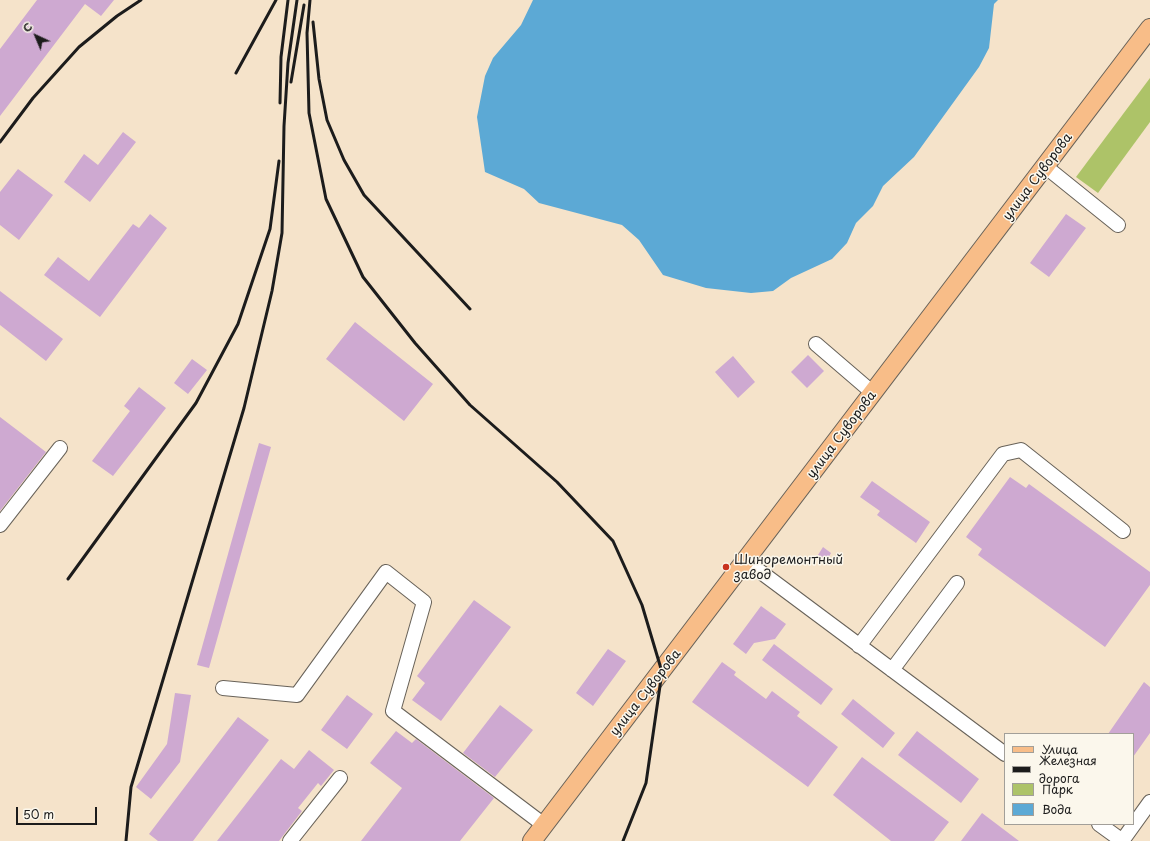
<!DOCTYPE html>
<meta charset="utf-8">
<style>
body{margin:0}
#map{position:relative;width:1150px;height:841px;overflow:hidden;background:#f5e3ca;font-family:"Playpen Sans",sans-serif}
canvas{display:block}
.legend{position:absolute;left:1004px;top:733px;width:130px;height:92px;box-sizing:border-box;background:#fbf7ec;border:1px solid #a29f99;margin:0;padding:5px 7px;list-style:none;font-size:12px;color:#1c1c1c}
.legend li{display:flex;align-items:center;gap:8px;height:20px}
.legend b{width:20px;border:1px solid #a29f99}
.north{position:absolute;left:16px;top:16px;width:40px;height:40px;-webkit-text-stroke:3px #fbf7ec;paint-order:stroke;rotate:316deg;font-size:11px;font-weight:700;line-height:16px;text-align:center;color:#1c1c1c}
.north::after{content:'';display:block;margin:auto;width:14px;height:18px;background:#1c1c1c;clip-path:polygon(50% 0,100% 100%,50% 72%,0 100%)}
.scale{position:absolute;left:16px;top:807px;width:81px;height:18px;box-sizing:border-box;border:2px solid #1c1c1c;border-top:0;padding-left:5px;font-size:12px;line-height:14px;white-space:nowrap;color:#1c1c1c;-webkit-text-stroke:3px #fbf7ec;paint-order:stroke}
</style>
<div id="map">
<canvas width="1150" height="841"></canvas>
<ul class="legend">
<li><b style="height:5px;background:#f8bd88"></b>Улица</li>
<li><b style="height:5px;background:#1c1c1c"></b>Железная дорога</li>
<li><b style="height:11px;background:#adc368"></b>Парк</li>
<li><b style="height:11px;background:#5ca9d5"></b>Вода</li>
</ul>
<div class="north">С</div>
<div class="scale">50 m</div>
</div>
<script>
const c = document.querySelector('canvas').getContext('2d');
c.lineJoin = 'round';
function fill(path, color) {
  c.fillStyle = color;
  c.fill(path, 'evenodd');
}
function shape(rows) {
  const path = new Path2D();
  for (const r of rows) {
    path.moveTo(r[0], r[1]);
    for (let i = 2; i < r.length; i += 2) path.lineTo(r[i], r[i + 1]);
  }
  return path;
}
function strokePath(path, color, width, dash) {
  c.strokeStyle = color;
  c.lineWidth = width;
  c.lineCap = dash ? 'butt' : 'round';
  c.setLineDash(dash || []);
  c.stroke(path);
}
function drawText(font, color, halo, rows, align = 'center') {
  c.font = font + ' "Playpen Sans",sans-serif';
  c.lineWidth = 3;
  c.setLineDash([]);
  c.textBaseline = 'middle';
  c.strokeStyle = halo;
  c.fillStyle = color;
  for (const [text, x, y, turn = 0] of rows) {
    c.save();
    c.translate(x, y);
    c.rotate((+turn || 0) * Math.PI / 180);
    c.textAlign = isNaN(turn) ? turn : align;
    if (halo) c.strokeText(text, 0, 0);
    c.fillText(text, 0, 0);
    c.restore();
  }
}
const green = shape([
 [1150,78,1150,122,1098,193,1076,177]
]);
const water = shape([
 [533,0,998,0,994,4,989,48,979,67,914,157,883,186,873,206,856,223,847,243,832,259,791,278,773,291,751,293,706,288,663,275,639,240,622,225,539,203,524,189,485,172,477,117,485,76,493,58,521,25]
]);
const building = shape([
 [37,0,114,0,101,16,85,4,0,116,0,49],
 [123,132,136,142,90,202,64,182,84,154,98,165],
 [18,169,53,195,19,240,0,225,0,192],
 [150,214,167,228,100,317,44,275,58,257,89,281,133,224,139,228],
 [1066,214,1086,228,1049,277,1030,263],
 [0,291,63,339,46,361,0,325],
 [355,322,433,384,404,421,326,359],
 [808,355,824,371,807,388,791,372],
 [733,356,755,382,738,398,715,372],
 [192,359,207,370,188,394,174,383],
 [139,387,166,408,113,476,92,461,130,411,124,406],
 [0,417,46,452,0,511],
 [259,443,271,447,209,668,197,665],
 [1010,477,1026,488,1029,484,1150,572,1150,585,1105,647,978,555,982,549,966,537],
 [872,481,930,522,916,543,877,515,880,511,860,497],
 [823,547,831,553,827,560,818,555],
 [474,600,511,627,441,721,412,700,425,683,417,676],
 [761,606,786,624,775,639,754,643,746,654,733,644],
 [774,644,833,689,821,705,762,660],
 [608,649,626,661,593,706,576,693],
 [722,662,736,672,734,675,766,699,772,691,800,712,797,716,838,747,808,787,692,702],
 [1144,682,1150,687,1150,733,1133,757,1133,734,1108,734],
 [175,693,191,695,180,762,151,799,136,787,167,744],
 [347,695,373,714,347,749,321,730],
 [853,699,895,733,883,748,841,714],
 [500,705,533,730,495,777,463,753],
 [238,717,269,740,193,841,158,841,149,834],
 [396,731,412,743,416,739,494,798,460,841,361,841,402,788,370,763],
 [917,731,979,779,961,803,898,755],
 [309,750,334,770,321,786,318,783,298,808,302,811,279,841,217,841,281,759,294,769],
 [862,757,949,822,934,841,891,841,833,795],
 [982,813,1019,841,961,841]
]);
const minor = shape([
 [1046,167,1118,225],
 [816,344,873,393],
 [0,525,60,448],
 [746,561,1005,754],
 [859,646,1003,454,1021,450,1123,531],
 [892,670,957,583],
 [223,688,297,695,386,572,424,602,393,711,544,825],
 [1099,824,1121,840],
 [290,841,340,778],
 [1122,841,1150,802]
]);
const major = shape([
 [532,841,1150,28]
]);
const rail = shape([
 [310,0,307,33,309,113,326,199,363,277,415,343,470,405,557,482,613,541,642,605,662,672,646,783,623,841],
 [313,22,319,79,327,120,344,160,364,195,470,309],
 [236,73,276,0],
 [291,82,304,5],
 [280,103,281,57,288,0],
 [0,142,33,98,79,47,117,16,141,0],
 [68,579,196,403,238,324,270,229,279,161],
 [126,841,131,787,244,408,272,291,282,233,284,126,288,63,297,0]
]);
const markers = [
 [726,567,4,"#c8321e"]
];
const streetNames = [
 ["улица Суворова",1038,177,-53],
 ["улица Суворова",842,435,-53],
 ["улица Суворова",646,693,-52]
];
const poiNames = [
 ["Шиноремонтный",734,560],
 ["завод",734,575]
];
fill(green, '#adc368');
fill(water, '#5ca9d5');
fill(building, '#cea9d1');
strokePath(minor, '#686259', 16);
strokePath(major, '#686259', 20);
strokePath(minor, '#fff', 14);
strokePath(major, '#f8bd88', 18);
strokePath(rail, '#1c1c1c', 3);
for (const [x, y, r, color] of markers) {
  const dot = new Path2D();
  dot.arc(x, y, r, 0, 2 * Math.PI);
  c.fillStyle = color;
  c.fill(dot);
  strokePath(dot, '#fbf7ec', 1.5);
}
drawText('13px', '#1c1c1c', '#fbf7ec', streetNames);
drawText('13px', '#1c1c1c', '#fbf7ec', poiNames, 'left');
</script>
